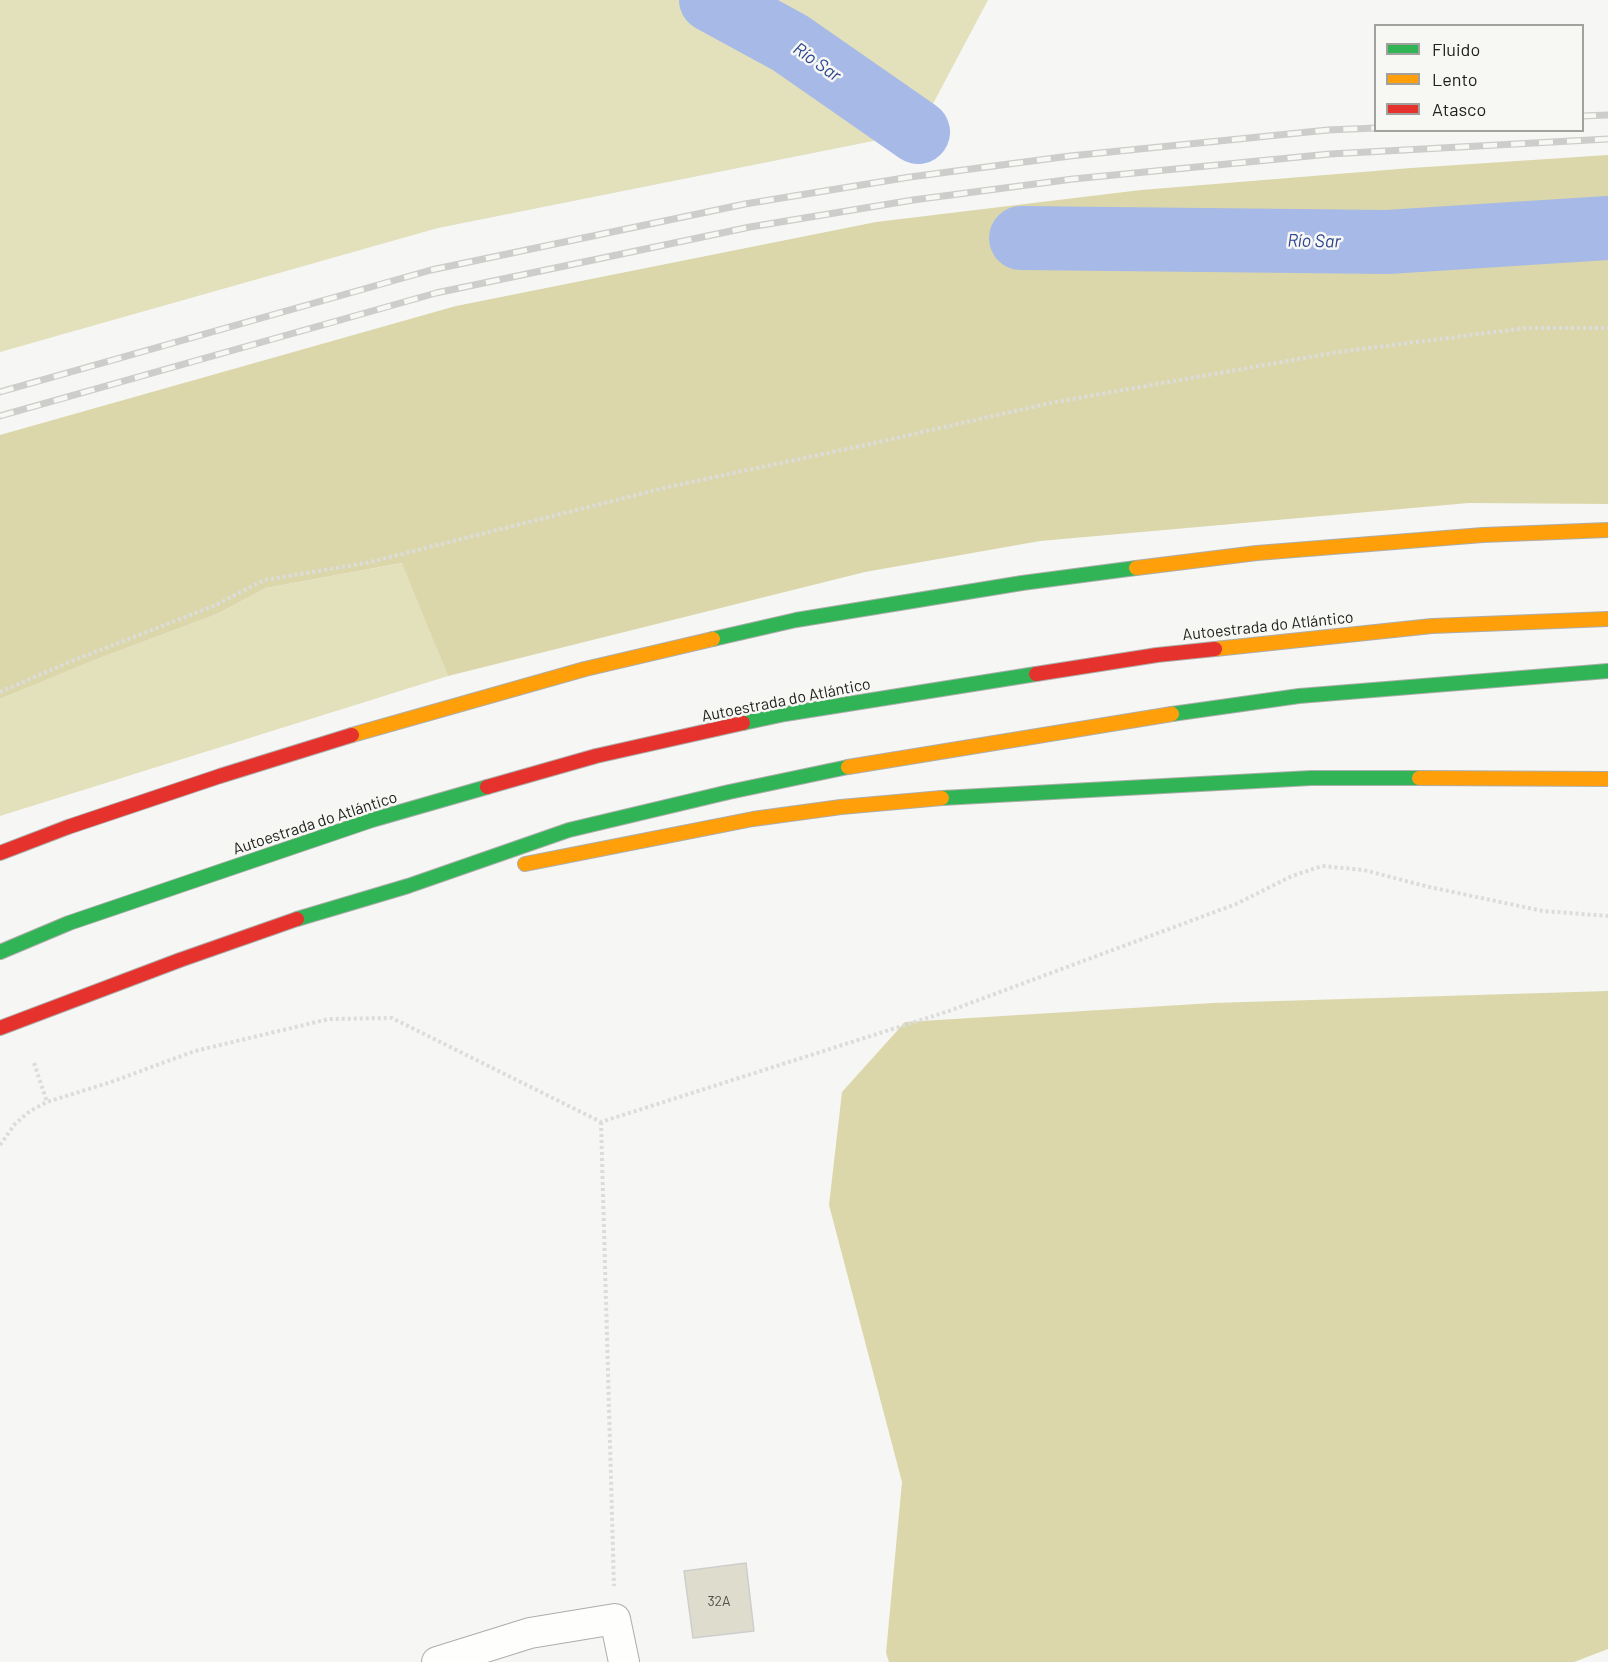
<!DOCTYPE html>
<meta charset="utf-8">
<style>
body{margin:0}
#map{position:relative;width:1608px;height:1662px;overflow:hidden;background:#f6f6f4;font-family:Barlow,sans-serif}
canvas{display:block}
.legend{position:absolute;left:1374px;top:24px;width:210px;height:108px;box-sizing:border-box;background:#f7f7f3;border:2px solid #a1a19e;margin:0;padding:8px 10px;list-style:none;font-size:18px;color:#20201f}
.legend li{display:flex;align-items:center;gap:12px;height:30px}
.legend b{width:30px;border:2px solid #a1a19e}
</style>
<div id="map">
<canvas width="1608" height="1662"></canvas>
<ul class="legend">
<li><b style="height:8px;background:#30b455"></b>Fluido</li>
<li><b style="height:8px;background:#ff9f0a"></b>Lento</li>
<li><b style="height:8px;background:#e5322d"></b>Atasco</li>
</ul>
</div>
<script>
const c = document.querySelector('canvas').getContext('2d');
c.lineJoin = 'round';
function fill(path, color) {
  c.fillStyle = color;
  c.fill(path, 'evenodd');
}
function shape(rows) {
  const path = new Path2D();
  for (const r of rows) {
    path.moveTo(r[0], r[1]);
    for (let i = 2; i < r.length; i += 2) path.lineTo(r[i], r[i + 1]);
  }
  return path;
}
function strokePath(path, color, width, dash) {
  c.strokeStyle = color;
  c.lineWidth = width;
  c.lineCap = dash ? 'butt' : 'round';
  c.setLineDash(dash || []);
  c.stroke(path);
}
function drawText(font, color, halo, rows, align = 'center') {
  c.font = font + ' Barlow,sans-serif';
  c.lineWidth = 5;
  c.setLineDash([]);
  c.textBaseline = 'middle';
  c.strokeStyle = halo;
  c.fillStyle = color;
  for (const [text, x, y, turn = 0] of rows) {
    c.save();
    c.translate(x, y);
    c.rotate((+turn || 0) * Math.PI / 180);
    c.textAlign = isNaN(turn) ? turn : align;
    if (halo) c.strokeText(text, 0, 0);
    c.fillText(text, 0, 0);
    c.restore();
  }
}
const green = shape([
 [0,0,988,0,918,132,438,228,0,352],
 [403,563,448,676,0,816,0,699,97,659,217,614,266,588]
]);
const forest = shape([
 [1608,155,1608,504,1469,503,1040,541,865,572,448,676,402,563,266,588,217,614,97,659,0,699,0,435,456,306,876,222,1141,190,1411,168],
 [1608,991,1608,1649,1574,1662,889,1662,886,1653,902,1482,829,1205,842,1092,905,1022,1213,1003]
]);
const river = shape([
 [711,0,790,43,918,132],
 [1021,238,1387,242,1608,228]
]);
const building = shape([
 [746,1563,754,1631,693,1638,684,1571,746,1563]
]);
const path = shape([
 [0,692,72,661,216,605,264,580,366,563,668,487,870,444,1050,403,1338,352,1526,328,1608,328],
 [34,1063,47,1102],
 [601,1122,614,1586],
 [0,1145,15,1124,30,1111,47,1102,111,1082,195,1051,329,1019,392,1018,601,1122,949,1011,1236,904,1292,876,1322,866,1364,870,1429,887,1543,911,1608,916]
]);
const street = shape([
 [437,1662,530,1633,615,1619,624,1662]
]);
const fast = shape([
 [713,639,796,620,1022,583,1136,568],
 [1172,714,1299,696,1608,671],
 [743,723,785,714,1036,674],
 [942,798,1311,778,1419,778],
 [297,919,408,886,569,830,729,792,848,767],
 [0,952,69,923,372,820,487,787]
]);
const slow = shape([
 [1136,568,1257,553,1483,535,1608,530],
 [1215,649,1432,626,1608,619],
 [352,735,585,669,713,639],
 [848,767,1172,714],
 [1419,778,1608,779],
 [525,864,753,819,841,807,942,798]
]);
const jam = shape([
 [1036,674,1157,655,1215,649],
 [487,787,596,756,743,723],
 [0,853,68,827,220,776,352,735],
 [0,1028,180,960,297,919]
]);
const rail = shape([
 [1582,116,1608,115],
 [0,392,431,270,745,204,910,177,1070,156,1328,130,1376,128],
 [0,416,436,293,750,227,913,200,1073,179,1330,154,1608,139]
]);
const numberNames = [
 ["32A",719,1601]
];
const streetNames = [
 ["Autoestrada do Atlántico",1268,626,-6],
 ["Autoestrada do Atlántico",786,700,-11],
 ["Autoestrada do Atlántico",315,823,-18]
];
const waterNames = [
 ["Río Sar",817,62,35],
 ["Río Sar",1314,241,1]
];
fill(green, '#e3e0bc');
fill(forest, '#dbd7ab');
strokePath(river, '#a6b9e7', 64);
fill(building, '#dedccc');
strokePath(building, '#cececd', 1.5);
strokePath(street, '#adadab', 32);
strokePath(fast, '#adadab', 16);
strokePath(slow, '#adadab', 16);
strokePath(jam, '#adadab', 16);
strokePath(path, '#dcdcda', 4, [3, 3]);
strokePath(street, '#fefefd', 30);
strokePath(fast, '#30b455', 14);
strokePath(slow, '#ff9f0a', 14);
strokePath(jam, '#e5322d', 14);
strokePath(rail, '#cdcdcc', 7);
strokePath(rail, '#f7f7f3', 4.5, [14]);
drawText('14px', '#504f4a', null, numberNames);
drawText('16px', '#20201f', '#f7f7f3', streetNames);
drawText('italic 18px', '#2d4794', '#f7f7f3', waterNames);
</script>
